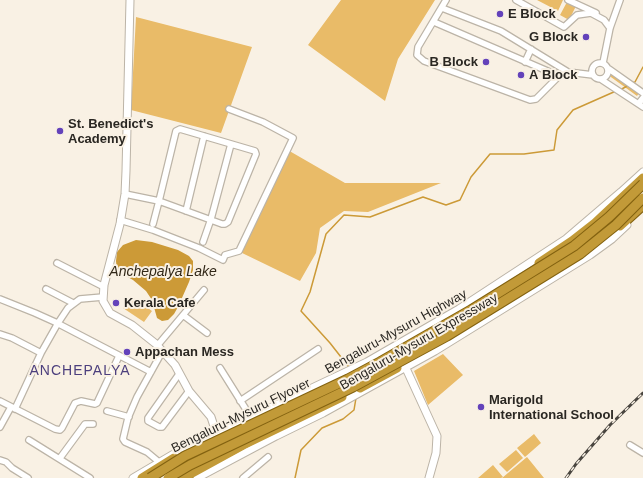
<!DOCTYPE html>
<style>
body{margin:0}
canvas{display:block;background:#f9f1e4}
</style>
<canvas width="643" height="478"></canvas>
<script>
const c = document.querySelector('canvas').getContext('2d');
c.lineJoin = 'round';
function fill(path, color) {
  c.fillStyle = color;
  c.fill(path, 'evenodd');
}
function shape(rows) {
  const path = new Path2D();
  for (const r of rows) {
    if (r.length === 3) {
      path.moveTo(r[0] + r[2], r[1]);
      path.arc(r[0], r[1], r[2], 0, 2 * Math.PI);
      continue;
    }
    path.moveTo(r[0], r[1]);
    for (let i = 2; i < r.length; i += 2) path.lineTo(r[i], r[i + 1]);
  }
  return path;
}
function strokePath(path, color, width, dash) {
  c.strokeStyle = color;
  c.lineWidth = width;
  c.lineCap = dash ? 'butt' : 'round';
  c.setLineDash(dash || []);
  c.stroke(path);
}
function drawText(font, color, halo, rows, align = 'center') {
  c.font = font + ' Arial,sans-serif';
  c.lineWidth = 4;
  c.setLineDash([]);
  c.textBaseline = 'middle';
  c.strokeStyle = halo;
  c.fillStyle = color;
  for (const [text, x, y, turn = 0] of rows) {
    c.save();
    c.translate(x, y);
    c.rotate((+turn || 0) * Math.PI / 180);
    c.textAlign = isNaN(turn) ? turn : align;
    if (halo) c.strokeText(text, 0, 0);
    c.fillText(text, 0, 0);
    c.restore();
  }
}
const green = shape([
 [341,0,435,0,398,59,385,101,308,45],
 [537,0,563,0,558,11],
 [567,2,576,6,569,20,560,15],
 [136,17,252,47,221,133,131,110],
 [606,69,639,93,637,96,604,72],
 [286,149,345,183,441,183,368,212,344,211,320,228,316,253,300,281,240,252],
 [131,296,152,311,144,322,123,308],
 [443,354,463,375,428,405,414,371],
 [534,434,541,443,525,457,517,448],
 [516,450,523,458,507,472,499,464],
 [527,457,544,478,502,478],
 [493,465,503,477,501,478,478,478]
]);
const water = shape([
 [136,240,152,242,178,250,189,256,193,261,193,270,189,282,178,307,174,314,168,320,162,321,157,318,152,300,146,291,133,280,117,271,116,261,117,252,123,245]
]);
const stream = shape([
 [632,83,635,82,643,67],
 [620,90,629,85],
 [349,369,348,366,330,343,301,311,310,292,326,234,344,215,370,217,423,197,446,205,460,200,471,177,490,154,524,154,554,150,557,130,573,110,616,91],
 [295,478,301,450,322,428,343,419,354,410,356,398]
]);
const minor = shape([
 [446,0,418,47,417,55,424,61,530,100,536,99,559,76,568,72,593,75],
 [516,0,564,27,577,15,591,13,604,20,610,28],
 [568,0,596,13],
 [442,8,501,31,568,72],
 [434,22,559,76],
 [525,62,531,49],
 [600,71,8],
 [603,63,610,28,620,0],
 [609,69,643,93],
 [602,80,643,107],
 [639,103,643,98],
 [125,194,159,201,222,224,225,224,228,222,256,154,255,151,180,129,176,131,159,201,153,224],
 [186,211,204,136],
 [120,220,153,230,199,248,223,260,225,255,239,251,293,138,263,122,229,109],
 [203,242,211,219,231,144],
 [57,263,104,287],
 [46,289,73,303],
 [0,299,35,313,55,322,151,372],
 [183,315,207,333],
 [0,334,12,338,41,353],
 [157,346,204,290],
 [220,368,252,419],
 [179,374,148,418,148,421,159,427,162,427,189,391],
 [0,401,55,429,60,430,62,428,75,403,81,401,95,404,97,403,119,356],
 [240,401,318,349],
 [15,409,41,353,58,323,68,308,80,299,103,297],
 [107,411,129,417],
 [0,427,11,407],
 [29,440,90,478],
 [630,445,643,453],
 [60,458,85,424,93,424],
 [0,460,6,462,12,468,28,478],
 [159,462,147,452,125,442,123,439,128,418,137,397,162,352],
 [243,478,268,457]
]);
const tertiary = shape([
 [130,0,126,171,125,194,120,224,104,285,103,301,110,313,132,325,156,344,175,365,189,391,211,417,223,454],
 [404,364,437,436,436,453,429,478],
 [133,478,177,452,367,362,459,309,566,239,621,192,643,172],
 [197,478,276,436,323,413,435,351,590,255,612,239,627,225]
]);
const trunk = shape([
 [620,226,643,205],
 [539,263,572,241,595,223,643,178],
 [360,388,397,368],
 [142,478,174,458],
 [183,478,243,445,342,397]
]);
const rail = shape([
 [566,478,576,464,610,425,643,393]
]);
const trunkBridge = shape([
 [150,478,185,456,348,379,380,362,471,310,574,246,609,217,643,184],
 [168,478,190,465,353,387,447,336,580,254,616,225,643,198]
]);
const markers = [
 [500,14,4,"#6342ba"],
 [586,37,4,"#6342ba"],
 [486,62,4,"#6342ba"],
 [521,75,4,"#6342ba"],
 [60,131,4,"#6342ba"],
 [116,303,4,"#6342ba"],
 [127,352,4,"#6342ba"],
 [481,407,4,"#6342ba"]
];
const poiNames = [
 ["E Block",508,14],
 ["G Block",578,37,"right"],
 ["B Block",478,62,"right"],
 ["A Block",529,75],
 ["St. Benedict's",68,124],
 ["Academy",68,139],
 ["Kerala Cafe",124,303],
 ["Appachan Mess",135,352],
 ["Marigold",489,400],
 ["International School",489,415]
];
const streetNames = [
 ["Bengaluru-Mysuru Highway",396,332,-29],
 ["Bengaluru-Mysuru Expressway",419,342,-30],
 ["Bengaluru-Mysuru Flyover",241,416,-26]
];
const waterNames = [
 ["Anchepalya Lake",163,272]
];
const neighbourhoodNames = [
 ["ANCHEPALYA",80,371]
];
fill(green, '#e9bb68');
fill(water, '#cc9a37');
strokePath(stream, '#cc9a37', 1.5);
strokePath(minor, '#bcb4a7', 8);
strokePath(tertiary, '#bcb4a7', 9);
strokePath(trunk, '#836210', 11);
strokePath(minor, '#fff', 5.5);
strokePath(tertiary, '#fff', 7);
strokePath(trunk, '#c29a38', 9);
strokePath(rail, '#49453f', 3);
strokePath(rail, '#f9f1e4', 1.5, [4.5]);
strokePath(trunkBridge, '#836210', 11, []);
strokePath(trunkBridge, '#c29a38', 9);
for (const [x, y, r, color] of markers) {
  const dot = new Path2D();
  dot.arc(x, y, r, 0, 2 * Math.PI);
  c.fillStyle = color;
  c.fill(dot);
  strokePath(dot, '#f9f1e4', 1.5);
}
drawText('bold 13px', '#2a2722', '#f9f1e4', poiNames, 'left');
drawText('13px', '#2a2722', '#f9f1e4', streetNames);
drawText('italic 14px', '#322818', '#f9f1e4', waterNames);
c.letterSpacing = '1px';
drawText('14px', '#4c3f7d', '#f9f1e4', neighbourhoodNames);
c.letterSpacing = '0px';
</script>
